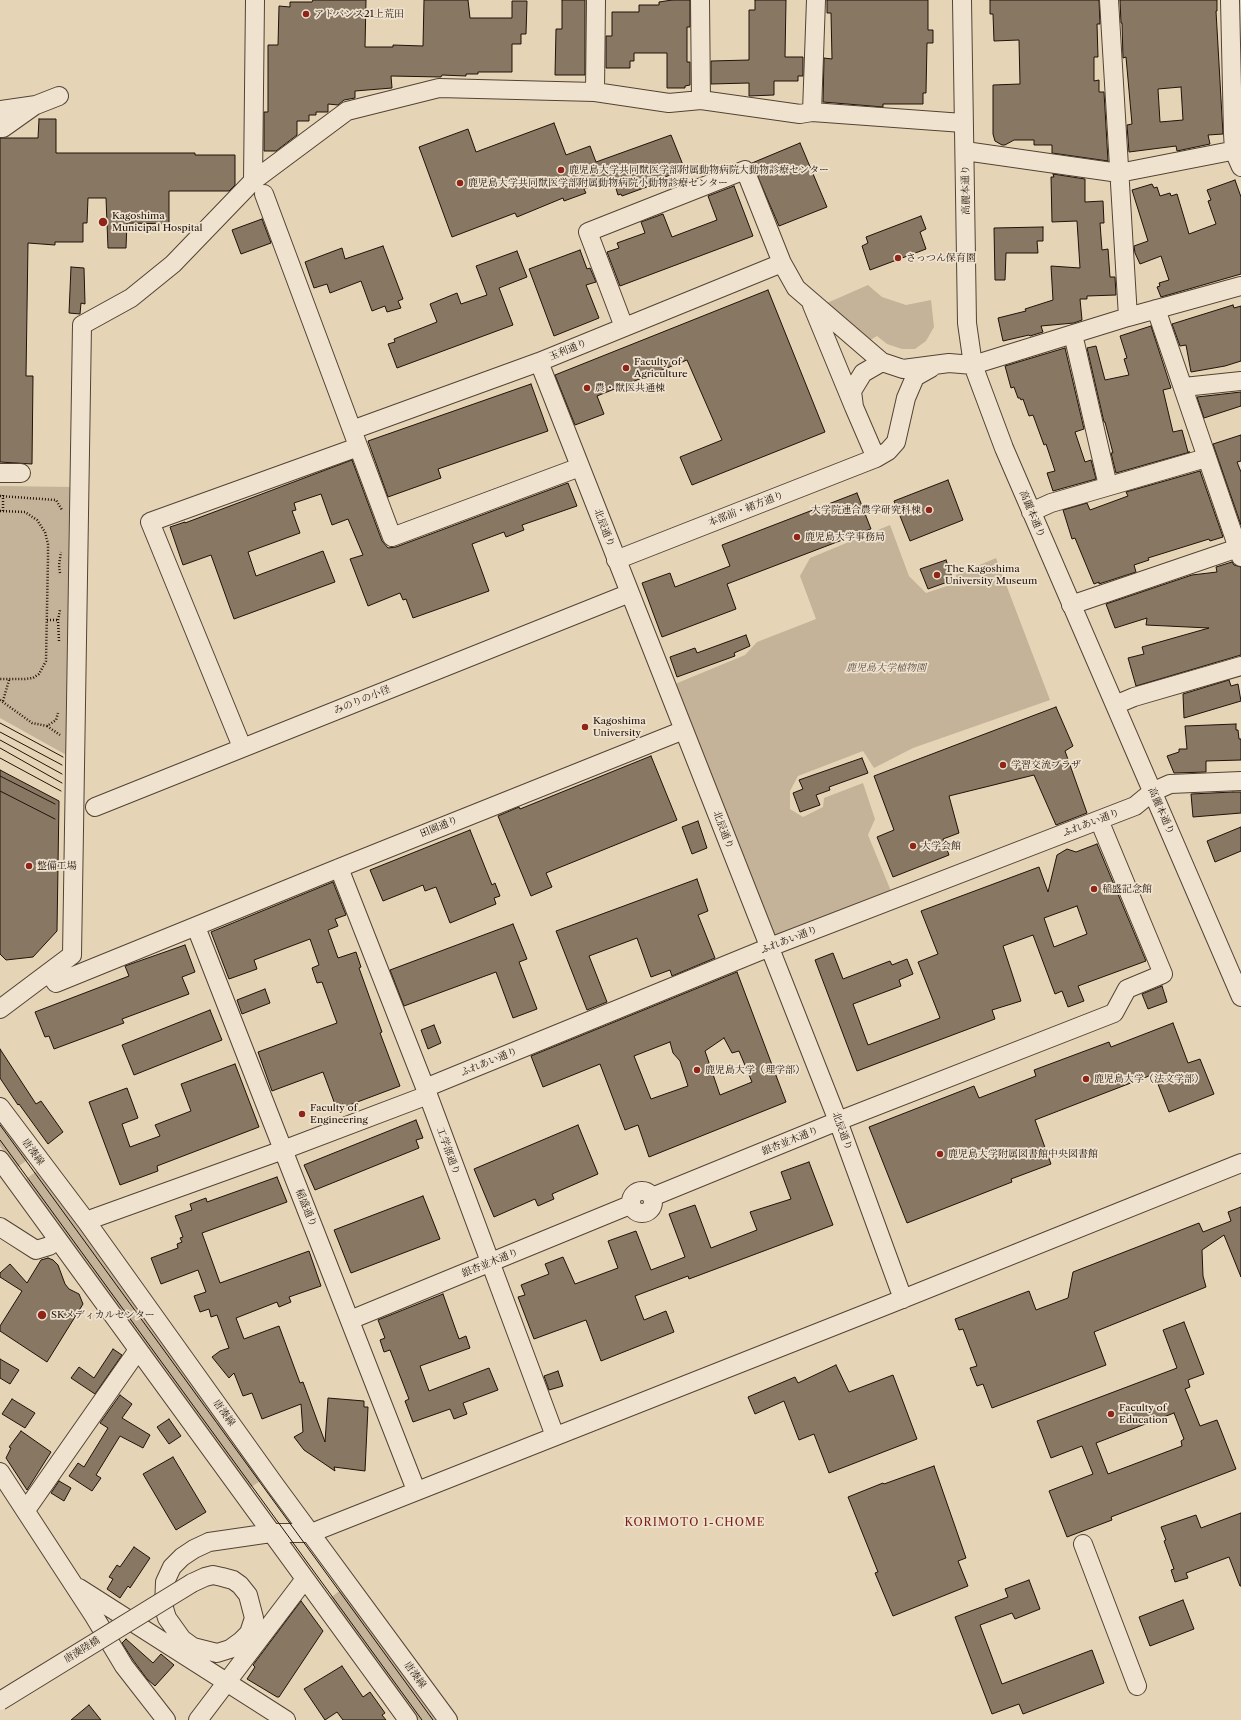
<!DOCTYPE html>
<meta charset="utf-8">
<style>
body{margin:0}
canvas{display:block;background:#e6d4b6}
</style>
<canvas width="1241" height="1720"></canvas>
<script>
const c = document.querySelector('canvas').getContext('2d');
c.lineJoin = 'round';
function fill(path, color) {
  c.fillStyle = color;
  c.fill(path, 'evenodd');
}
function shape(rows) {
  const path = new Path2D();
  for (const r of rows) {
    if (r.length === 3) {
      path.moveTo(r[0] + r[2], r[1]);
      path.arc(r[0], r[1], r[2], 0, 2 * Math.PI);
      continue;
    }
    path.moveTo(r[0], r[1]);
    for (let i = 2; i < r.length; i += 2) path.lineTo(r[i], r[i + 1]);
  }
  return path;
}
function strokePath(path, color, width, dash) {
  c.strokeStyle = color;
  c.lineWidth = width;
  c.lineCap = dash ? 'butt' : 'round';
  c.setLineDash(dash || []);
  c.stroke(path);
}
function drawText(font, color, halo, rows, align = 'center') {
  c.font = font + ' "Libre Caslon Text","Noto Serif JP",serif';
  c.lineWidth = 3.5;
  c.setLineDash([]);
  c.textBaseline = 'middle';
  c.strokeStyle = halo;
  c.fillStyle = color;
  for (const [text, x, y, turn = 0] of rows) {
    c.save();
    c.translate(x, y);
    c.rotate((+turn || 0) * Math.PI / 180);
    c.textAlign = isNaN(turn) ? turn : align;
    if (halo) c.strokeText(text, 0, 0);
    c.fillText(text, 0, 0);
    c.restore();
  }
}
const green = shape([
 [868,285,882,297,906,305,931,300,934,327,926,341,915,349,902,349,887,344,877,336,867,342,853,325,827,303],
 [0,486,74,487,70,757,0,718],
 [890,525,909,576,926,593,956,583,956,575,996,558,1050,700,913,748,874,768,863,751,798,776,790,791,790,809,803,817,823,807,824,798,863,783,875,819,868,835,893,896,774,938,675,684,745,655,757,642,816,619,800,576,810,558],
 [0,1118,29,1159,16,1168,0,1146],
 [38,1170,263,1479,250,1488,25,1180],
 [342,1589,438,1720,418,1720,329,1599]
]);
const building = shape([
 [313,0,366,0,365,47,393,47,393,45,423,46,424,0,468,0,470,18,512,18,512,1,527,1,526,34,521,34,521,44,512,44,512,72,478,72,478,74,466,74,466,76,442,75,441,77,391,76,392,88,355,91,355,98,344,100,338,105,328,104,328,112,316,112,316,115,309,115,309,121,297,121,297,135,276,151,264,151,264,112,268,112,268,45,278,45,279,6,290,7,290,2,312,2,313,0],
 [562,0,585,0,585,75,555,75,556,29,562,29,562,0],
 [672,0,690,0,690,27,687,27,687,62,690,62,690,85,685,86,685,88,667,88,667,53,634,53,634,61,630,61,630,68,606,68,606,36,612,36,612,12,639,12,639,5,659,5,659,2,672,0],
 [755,0,786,0,785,57,803,57,803,76,798,76,798,81,774,81,774,95,749,96,749,83,711,84,711,61,749,60,749,10,755,10,755,0],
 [827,0,928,0,928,30,933,30,933,43,927,43,926,93,923,93,923,104,883,104,883,107,823,102,824,58,832,59,831,13,827,13,827,0],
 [990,0,1099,0,1100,24,1097,24,1098,57,1094,57,1094,81,1099,80,1099,92,1104,92,1108,161,1052,153,1052,145,1034,145,1034,140,1014,140,1005,145,1002,145,995,141,993,134,993,85,1020,84,1019,40,994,41,993,14,990,14,990,0],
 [1120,0,1217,0,1217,11,1216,11,1223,134,1208,135,1210,144,1177,151,1176,146,1129,152,1127,125,1132,124,1126,57,1123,58,1122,23,1121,23,1120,0],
 [1181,87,1183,120,1160,122,1158,89,1181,87],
 [39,119,56,119,56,153,195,153,195,155,235,155,235,185,229,191,169,191,169,224,127,223,126,248,108,248,106,198,88,198,87,223,83,223,83,242,55,242,55,245,28,243,26,376,33,376,32,464,0,462,0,138,38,138,39,119],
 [554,123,566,155,590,146,596,162,671,135,685,170,662,178,663,181,622,196,621,194,618,195,614,182,610,183,609,180,584,189,586,193,564,201,563,198,517,217,515,213,452,237,419,147,468,129,476,152,554,123],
 [800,143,827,207,779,226,752,163,800,143],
 [1053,174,1085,179,1085,202,1103,201,1104,223,1100,223,1102,250,1108,249,1110,277,1115,277,1116,295,1087,296,1087,299,1080,299,1082,320,1074,323,1041,326,1043,332,1030,336,1029,335,1003,341,998,318,1026,311,1025,309,1053,300,1051,266,1080,268,1077,221,1052,222,1051,177,1054,177,1053,174],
 [1235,180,1241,197,1241,274,1161,297,1157,287,1160,286,1159,283,1169,280,1161,256,1140,264,1135,253,1134,246,1148,241,1132,190,1152,184,1154,188,1157,187,1160,196,1170,193,1171,196,1177,194,1189,234,1216,224,1208,201,1211,200,1207,190,1235,180],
 [734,186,753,236,620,286,607,252,619,248,617,243,645,233,641,222,663,214,672,237,717,220,708,196,734,186],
 [921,216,926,229,920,232,926,249,870,270,862,246,868,243,866,237,921,216],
 [262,219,271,243,241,254,232,230,262,219],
 [1043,227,1043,241,1037,241,1038,253,1006,253,1005,280,995,280,994,228,1043,227],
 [383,246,403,299,398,301,401,308,387,312,385,306,372,311,361,281,330,293,327,284,314,288,305,262,342,248,345,259,383,246],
 [580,250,587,269,590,268,596,282,586,285,599,318,554,336,529,269,580,250],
 [517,251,527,277,499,288,513,325,397,368,388,344,395,342,394,339,437,322,430,304,457,293,461,304,487,295,476,266,517,251],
 [71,267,84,268,85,304,81,303,80,314,69,313,71,267],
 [768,290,825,432,692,485,680,457,722,440,687,360,597,396,604,414,575,425,555,375,768,290],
 [1233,305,1234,308,1241,306,1241,361,1225,366,1191,372,1186,345,1180,346,1172,324,1233,305],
 [1151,326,1171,388,1163,390,1173,432,1182,430,1188,452,1190,452,1116,473,1111,453,1113,453,1105,422,1104,422,1087,348,1096,346,1105,380,1129,375,1124,359,1127,358,1120,336,1151,326],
 [1065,348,1084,429,1075,432,1085,462,1091,460,1096,479,1053,491,1047,473,1055,471,1046,444,1044,445,1033,415,1029,416,1023,399,1021,400,1020,398,1018,398,1014,387,1011,388,1005,366,1065,348],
 [531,384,548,431,438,469,441,478,388,497,368,441,531,384],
 [1241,392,1241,406,1204,418,1197,397,1241,392],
 [1241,435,1241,461,1237,462,1241,472,1241,525,1213,444,1241,435],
 [352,460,382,541,388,548,396,547,568,483,577,506,522,525,524,530,506,537,504,532,472,544,489,591,413,618,406,599,403,600,400,593,368,606,350,559,363,555,348,519,332,525,321,494,294,503,296,510,292,511,300,533,248,552,256,576,323,551,335,582,234,619,211,555,183,565,170,527,185,522,185,523,352,460],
 [1200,471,1223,537,1210,541,1209,539,1148,558,1149,560,1134,565,1136,572,1099,584,1099,582,1094,584,1075,538,1072,539,1063,510,1087,503,1090,510,1128,496,1126,492,1200,471],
 [948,480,963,520,910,541,894,501,948,480],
 [857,493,871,529,727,584,736,609,662,637,642,583,670,573,675,587,730,566,722,545,857,493],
 [946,560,953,580,928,589,920,569,946,560],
 [1232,562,1234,565,1241,567,1241,655,1136,686,1128,658,1144,654,1142,647,1209,628,1146,625,1147,618,1115,628,1106,604,1192,575,1217,572,1216,567,1232,562],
 [746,635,750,646,734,653,735,656,677,677,670,657,695,648,697,653,746,635],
 [1229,680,1231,686,1238,684,1241,701,1184,718,1183,694,1229,680],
 [1056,707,1073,746,1065,751,1087,813,1056,825,1034,775,949,796,959,833,943,839,949,855,893,877,877,837,894,830,874,776,1056,707],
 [1236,724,1236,730,1238,730,1239,739,1241,739,1241,760,1206,761,1206,772,1174,773,1167,756,1179,752,1179,749,1187,749,1185,726,1236,724],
 [651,756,677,820,546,873,552,887,531,896,498,816,519,807,520,809,651,756],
 [862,758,868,773,829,787,830,790,816,795,820,805,800,812,793,793,803,789,799,780,862,758],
 [0,770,59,801,57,931,33,957,6,960,0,954,0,770],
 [1233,792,1241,792,1241,813,1193,817,1191,794,1233,792],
 [698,821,707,848,692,854,682,827,698,821],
 [1241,827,1241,851,1215,862,1207,841,1241,827],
 [470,830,492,885,495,883,500,896,494,898,496,904,450,923,436,887,425,891,423,885,383,901,370,870,470,830],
 [1097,844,1146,961,1078,986,1084,1001,1068,1007,1062,991,1055,994,1033,935,1003,946,1021,1001,992,1010,995,1019,857,1071,815,960,833,953,843,979,890,961,892,965,907,959,913,974,899,980,901,986,853,1004,868,1045,940,1018,918,962,938,954,921,911,1039,867,1048,892,1057,855,1067,849,1076,852,1097,844],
 [1077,906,1087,934,1054,947,1044,918,1077,906],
 [697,879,708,911,698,915,715,958,672,976,670,970,651,977,637,938,589,956,607,1002,587,1010,556,931,697,879],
 [333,882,346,915,335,919,338,926,328,930,338,958,356,952,361,967,359,968,382,1032,380,1033,400,1086,344,1107,343,1104,336,1107,323,1072,272,1091,258,1052,337,1023,322,982,317,983,312,968,319,965,310,939,254,960,257,969,229,979,211,932,333,882],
 [513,924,527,959,519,962,537,1009,513,1018,496,972,404,1006,390,970,513,924],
 [185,945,195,972,182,977,189,994,122,1019,124,1023,54,1049,49,1036,45,1037,35,1012,129,976,125,966,185,945],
 [737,972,786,1102,649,1157,638,1125,625,1130,600,1064,543,1087,531,1056,737,972],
 [724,1038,732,1053,739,1051,752,1082,720,1095,705,1051,724,1038],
 [670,1042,673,1053,680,1061,688,1086,651,1099,634,1056,670,1042],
 [1162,986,1167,1002,1148,1009,1142,994,1162,986],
 [265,989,270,1003,242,1014,237,1000,265,989],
 [210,1010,222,1040,134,1075,122,1045,210,1010],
 [1173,1023,1188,1063,1200,1059,1214,1094,1169,1112,1154,1074,1035,1120,1051,1164,1011,1179,1012,1182,907,1223,869,1127,974,1086,979,1098,1036,1076,1034,1070,1109,1042,1111,1047,1173,1023],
 [434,1025,441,1043,428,1049,421,1030,434,1025],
 [0,1049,36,1104,41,1101,63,1132,48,1144,19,1104,18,1105,0,1078,0,1049],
 [235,1064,259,1127,157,1166,158,1171,120,1185,89,1102,127,1088,138,1118,122,1124,130,1147,160,1136,155,1125,191,1111,181,1084,235,1064],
 [416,1120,423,1138,416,1140,419,1148,315,1190,304,1165,416,1120],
 [578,1125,598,1174,552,1194,554,1199,538,1206,535,1199,494,1217,474,1169,578,1125],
 [809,1162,833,1225,689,1279,688,1276,635,1296,644,1320,666,1311,674,1332,601,1361,586,1320,534,1339,518,1297,525,1295,521,1285,549,1274,545,1264,563,1257,575,1284,618,1268,608,1241,636,1231,651,1270,685,1257,669,1214,695,1205,711,1248,757,1230,750,1212,791,1199,781,1172,809,1162],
 [277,1177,287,1202,202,1233,220,1283,309,1251,321,1286,289,1297,291,1302,279,1307,277,1302,236,1318,244,1339,279,1326,300,1383,303,1382,325,1442,328,1398,364,1401,364,1407,368,1407,365,1471,334,1467,335,1471,304,1450,294,1437,303,1432,301,1404,262,1419,252,1393,243,1396,234,1373,229,1378,212,1357,220,1351,229,1348,217,1315,211,1317,209,1309,200,1312,194,1296,206,1292,198,1270,161,1284,151,1258,178,1248,177,1244,182,1242,180,1238,183,1237,175,1216,192,1210,190,1204,206,1198,207,1202,277,1177],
 [423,1196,440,1239,351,1273,334,1230,423,1196],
 [1241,1207,1241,1277,1224,1235,1202,1250,1203,1276,1206,1287,1094,1332,1106,1365,992,1408,983,1384,977,1386,970,1368,977,1366,963,1329,959,1330,955,1319,1029,1291,1036,1310,1068,1298,1073,1272,1199,1223,1203,1232,1231,1221,1228,1212,1241,1207],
 [48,1258,53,1260,58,1265,65,1284,69,1289,79,1294,83,1304,47,1362,0,1331,0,1326,22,1291,0,1277,0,1273,10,1264,27,1283,41,1260,48,1258],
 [443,1294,459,1339,466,1336,470,1348,420,1366,429,1391,489,1368,498,1390,463,1403,467,1414,454,1419,450,1409,413,1422,405,1401,409,1399,390,1350,384,1352,380,1340,385,1338,378,1320,443,1294],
 [1184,1322,1204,1374,1188,1380,1190,1387,1185,1389,1200,1426,1217,1420,1236,1469,1111,1517,1112,1520,1067,1537,1049,1491,1093,1474,1082,1446,1051,1458,1037,1421,1177,1368,1163,1330,1184,1322],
 [1174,1413,1184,1439,1181,1441,1182,1446,1108,1474,1096,1443,1174,1413],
 [113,1349,122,1355,95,1394,71,1378,79,1367,94,1378,113,1349],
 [0,1359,19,1370,10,1384,0,1378,0,1359],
 [836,1365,849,1392,893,1375,917,1439,829,1473,814,1434,799,1440,784,1401,755,1414,748,1397,795,1377,798,1383,836,1365],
 [558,1371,563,1386,549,1390,544,1376,558,1371],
 [120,1395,132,1404,122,1418,150,1435,143,1448,120,1436,96,1475,101,1478,92,1491,69,1476,78,1463,84,1467,108,1428,100,1423,120,1395],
 [12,1399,35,1413,25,1428,2,1414,12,1399],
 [169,1419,181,1436,169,1444,157,1427,169,1419],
 [21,1431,51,1452,27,1490,6,1458,11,1448,9,1447,21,1431],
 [173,1457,206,1512,176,1530,143,1474,173,1457],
 [934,1466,966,1558,958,1561,968,1586,893,1616,875,1573,878,1572,848,1497,883,1483,884,1484,934,1466],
 [59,1481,71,1488,64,1501,51,1493,59,1481],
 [1241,1513,1241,1586,1240,1586,1229,1557,1186,1573,1188,1578,1175,1582,1171,1570,1174,1569,1164,1541,1166,1540,1161,1527,1196,1515,1201,1528,1241,1513],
 [134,1547,150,1558,130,1588,128,1586,120,1598,107,1589,113,1579,109,1577,117,1565,120,1567,134,1547],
 [1029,1580,1040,1609,1015,1619,1012,1613,980,1625,1002,1684,1092,1650,1104,1683,1023,1714,1019,1704,992,1714,955,1617,1008,1597,1005,1589,1029,1580],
 [1183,1600,1194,1629,1150,1646,1139,1617,1183,1600],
 [301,1601,323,1631,279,1697,277,1697,247,1679,255,1667,253,1665,301,1601],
 [126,1639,153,1663,161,1654,174,1665,155,1686,147,1679,133,1660,122,1643,126,1639],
 [342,1666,363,1697,370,1692,385,1713,382,1715,386,1720,343,1720,337,1712,325,1720,304,1689,342,1666],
 [89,1705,101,1720,71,1720,89,1705]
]);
const path = shape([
 [0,496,56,500,62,510],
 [0,511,25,512,37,520,45,532,48,544,48,558,46,661,39,674,33,678,25,679,0,679],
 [3,511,3,495],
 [60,573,59,565,61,552],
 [47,620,58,620],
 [59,641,58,620,60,610],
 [0,700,32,723,47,726,56,720,58,713],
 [3,701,9,680],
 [47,726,60,735]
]);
const minor = shape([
 [700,0,701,100],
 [962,0,967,323,973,365,1004,448,1241,997],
 [1109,0,1128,317],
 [1230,0,1233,133,1234,151,1241,167],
 [595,92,596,0],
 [0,110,36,105,59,96],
 [812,112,816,0],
 [0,128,3,128,34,106],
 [965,151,1119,173,1241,149],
 [253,181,255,0],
 [264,194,392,537,580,467],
 [812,305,854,407],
 [1156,309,1241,557],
 [624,327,588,232,745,170,782,263,796,288,882,362,903,369,949,363,973,365,1128,317,1241,286],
 [1073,334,1108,486],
 [539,362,838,1121,903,1299],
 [1184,387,1241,381],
 [352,430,539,362,782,263],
 [876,458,854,407,852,391,863,373,882,362],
 [0,473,21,473],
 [1031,512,1051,503,1206,458],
 [616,560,876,458,888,451,896,442,906,398,915,377,931,368],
 [1071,605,1241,547],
 [1115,705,1134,697,1241,666],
 [242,747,150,522,358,447],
 [95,807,630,593],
 [339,868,428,1095,555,1436],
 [196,927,416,1490],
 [49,973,56,983,339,868,684,730],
 [0,1009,72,955,82,325,131,298,173,264,253,181,347,111,439,88,595,92,669,103,701,100,800,114,812,112,963,123],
 [425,1088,770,947,1135,806,1152,792,1170,784,1241,781],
 [0,1107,86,1221,275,1485,448,1720],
 [0,1160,408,1720],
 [642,1202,11],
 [652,1197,838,1121,1114,1013,1127,989,1163,974,1099,820],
 [86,1221,283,1150,428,1095],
 [0,1227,36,1250,49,1246,58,1240],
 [350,1320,630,1205],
 [0,1472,94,1616,124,1666,166,1720],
 [26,1510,138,1350],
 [1083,1544,1137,1686],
 [192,1583,205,1577,213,1575,222,1577,233,1580,240,1585,248,1595,254,1618,249,1633,241,1641,230,1649,217,1653,193,1647,182,1639,167,1618,164,1608,165,1582,172,1567,182,1557,194,1549,209,1542,271,1533,311,1533,890,1304,1241,1163],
 [79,1588,286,1720],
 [198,1720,305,1579]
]);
const tram = shape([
 [0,723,63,757],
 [0,732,62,765],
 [0,740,62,774],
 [0,748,62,783],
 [0,758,61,791],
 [0,776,55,804],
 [0,791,55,819],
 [0,1125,433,1720],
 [0,1140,422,1720]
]);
const minorBridge = shape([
 [0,1701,192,1583]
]);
const markers = [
 [306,14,4,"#8f2418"],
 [561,170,4,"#8f2418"],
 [460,183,4,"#8f2418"],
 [103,222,5,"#8f2418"],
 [898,258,4,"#8f2418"],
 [626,368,4,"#8f2418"],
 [587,388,4,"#8f2418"],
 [929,510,4,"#8f2418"],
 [797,537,4,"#8f2418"],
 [937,575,4,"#8f2418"],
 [585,727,4,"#8f2418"],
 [1003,765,4,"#8f2418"],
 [913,846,4,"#8f2418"],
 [29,866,4,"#8f2418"],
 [1094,889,4,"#8f2418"],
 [697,1070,4,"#8f2418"],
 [1086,1079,4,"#8f2418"],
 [302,1114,4,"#8f2418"],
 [940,1154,4,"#8f2418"],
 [42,1315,5,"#8f2418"],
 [1111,1414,4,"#8f2418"]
];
const poiNames = [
 ["アドバンス21上荒田",314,14],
 ["鹿児島大学共同獣医学部附属動物病院大動物診療センター",569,170],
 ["鹿児島大学共同獣医学部附属動物病院小動物診療センター",468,183],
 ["Kagoshima",112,216],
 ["Municipal Hospital",112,228],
 ["さっつん保育園",906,258],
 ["Faculty of",634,362],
 ["Agriculture",634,374],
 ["農・獣医共通棟",595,388],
 ["大学院連合農学研究科棟",921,510,"right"],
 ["鹿児島大学事務局",805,537],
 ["The Kagoshima",945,569],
 ["University Museum",945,581],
 ["Kagoshima",593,721],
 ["University",593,733],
 ["学習交流プラザ",1011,765],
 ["大学会館",921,846],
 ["整備工場",37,866],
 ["稲盛記念館",1102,889],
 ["鹿児島大学（理学部）",705,1070],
 ["鹿児島大学（法文学部）",1094,1079],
 ["Faculty of",310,1108],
 ["Engineering",310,1120],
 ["鹿児島大学附属図書館中央図書館",948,1154],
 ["SKメディカルセンター",51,1315],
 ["Faculty of",1119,1408],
 ["Education",1119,1420]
];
const streetNames = [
 ["高麗本通り",966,190,-91],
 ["玉利通り",568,350,-22],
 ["本部前・緒方通り",746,509,-21],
 ["高麗本通り",1032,514,67],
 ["北辰通り",604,528,69],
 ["みのりの小径",362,700,-22],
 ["高麗本通り",1161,811,66],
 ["ふれあい通り",1091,823,-21],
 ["田園通り",439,827,-22],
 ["北辰通り",723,830,69],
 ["ふれあい通り",789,940,-21],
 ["ふれあい通り",489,1062,-22],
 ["北辰通り",842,1131,70],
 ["銀杏並木通り",790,1141,-22],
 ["工学部通り",448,1151,70],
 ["唐湊線",33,1152,54],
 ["稲盛通り",306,1208,68],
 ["銀杏並木通り",490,1263,-22],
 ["唐湊線",224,1413,54],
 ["唐湊陸橋",82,1650,-32],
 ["唐湊線",415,1675,54]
];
const parkNames = [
 ["鹿児島大学植物園",886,668]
];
const neighbourhoodNames = [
 ["KORIMOTO 1-CHOME",695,1523]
];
fill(green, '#c5b399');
fill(building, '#877763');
strokePath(building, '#211309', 1);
strokePath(minor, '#524334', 20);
strokePath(path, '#211309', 2.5, [1, 2]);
strokePath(minor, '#efe3d0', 18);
strokePath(tram, '#211309', 1);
strokePath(minorBridge, '#524334', 20, []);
strokePath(minorBridge, '#efe3d0', 18);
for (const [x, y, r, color] of markers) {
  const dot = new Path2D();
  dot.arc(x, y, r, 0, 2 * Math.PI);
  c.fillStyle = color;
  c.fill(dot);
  strokePath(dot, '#efe3d0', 1.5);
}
drawText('10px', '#211309', '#efe3d0', poiNames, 'left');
drawText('10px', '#211309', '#efe3d0', streetNames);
drawText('italic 10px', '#5a4b3b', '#efe3d0', parkNames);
c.letterSpacing = '1px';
drawText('11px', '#7a1f14', '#efe3d0', neighbourhoodNames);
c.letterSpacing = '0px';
</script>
